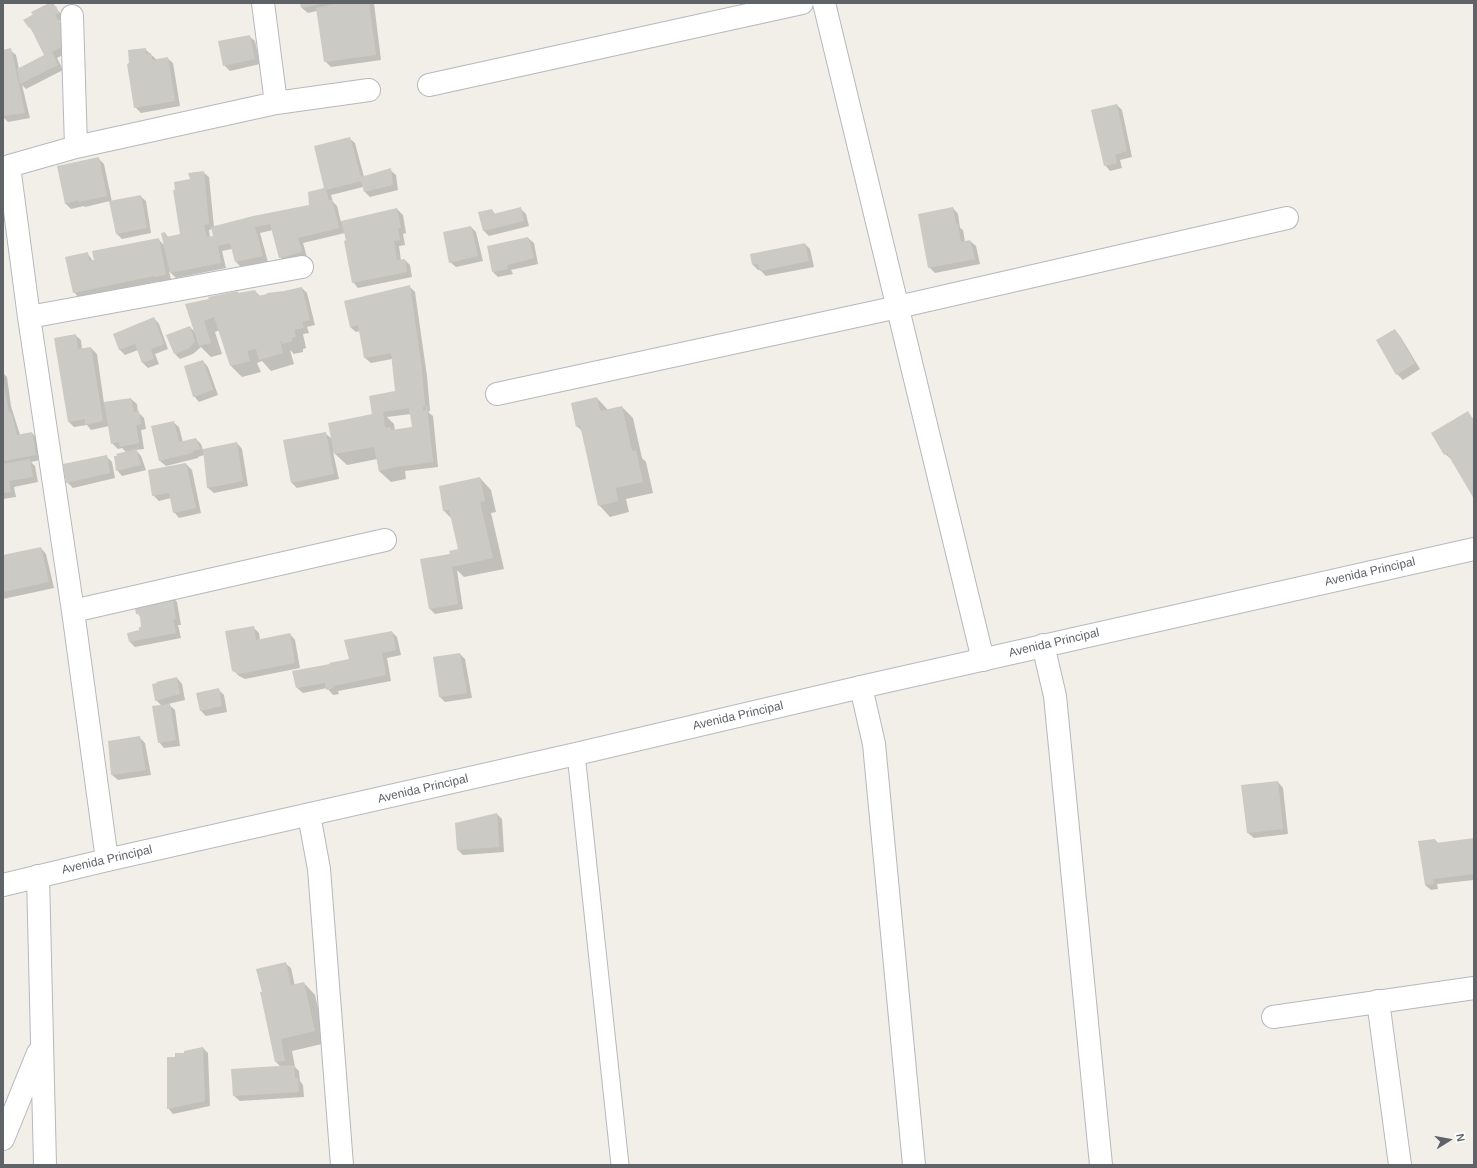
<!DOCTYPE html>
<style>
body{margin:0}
#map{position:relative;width:1477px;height:1168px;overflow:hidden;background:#f1efe8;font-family:Helvetica,sans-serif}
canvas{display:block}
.frame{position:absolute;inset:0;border:4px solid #5f6368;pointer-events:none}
.north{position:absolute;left:1429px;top:1120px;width:40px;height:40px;-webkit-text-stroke:3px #fff;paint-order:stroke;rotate:79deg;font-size:11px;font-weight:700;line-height:16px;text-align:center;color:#5f6368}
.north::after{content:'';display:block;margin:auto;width:14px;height:18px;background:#5f6368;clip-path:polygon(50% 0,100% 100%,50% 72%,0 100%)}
</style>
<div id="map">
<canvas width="1477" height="1168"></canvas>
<div class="frame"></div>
<div class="north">N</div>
</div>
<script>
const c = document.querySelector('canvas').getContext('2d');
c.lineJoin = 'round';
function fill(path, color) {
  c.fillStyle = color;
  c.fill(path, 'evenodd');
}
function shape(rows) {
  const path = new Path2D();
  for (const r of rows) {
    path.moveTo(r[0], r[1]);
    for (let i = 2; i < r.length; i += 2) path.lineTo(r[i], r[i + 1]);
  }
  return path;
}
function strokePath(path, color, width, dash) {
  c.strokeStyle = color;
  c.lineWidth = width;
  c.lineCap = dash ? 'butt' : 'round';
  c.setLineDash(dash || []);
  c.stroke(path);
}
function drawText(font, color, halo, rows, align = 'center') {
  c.font = font + ' Helvetica,sans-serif';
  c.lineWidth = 3;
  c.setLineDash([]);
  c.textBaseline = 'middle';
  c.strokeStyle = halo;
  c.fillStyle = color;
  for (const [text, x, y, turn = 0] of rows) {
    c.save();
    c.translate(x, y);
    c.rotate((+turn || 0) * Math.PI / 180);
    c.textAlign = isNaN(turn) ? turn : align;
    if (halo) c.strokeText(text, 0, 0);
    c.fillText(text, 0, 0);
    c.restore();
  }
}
const shadow = shape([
 [52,3,64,18,59,21,74,49,57,58,63,70,26,89,22,85,30,118,8,122,3,117,3,51,10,50,16,55,19,69,46,56,34,33,24,20],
 [301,3,374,3,381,60,331,67,325,61,317,11,308,13,302,8],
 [249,36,255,41,260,64,230,71,224,65],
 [145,49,157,60,167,58,173,63,180,106,141,113,135,107],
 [1117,105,1122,110,1132,157,1120,160,1122,168,1110,171,1105,165],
 [349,138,355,143,364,177,390,170,396,175,398,190,370,197,365,192,363,187,331,195,333,202,337,206,341,222,397,209,403,215,406,233,403,234,405,245,399,246,401,261,405,260,410,265,412,277,358,288,353,282,345,233,303,243,307,257,285,262,280,257,273,230,260,233,268,262,241,267,236,262,232,249,222,251,226,268,176,278,169,271,171,280,160,282,159,281,79,298,74,292,87,253,93,261,158,239,164,245,165,233,168,237,181,235,191,180,203,172,209,177,214,227,310,206,326,189],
 [212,229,215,237,210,238,209,230],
 [98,158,104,164,112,202,140,196,146,201,151,233,122,239,116,233,110,201,85,207,84,206,71,209,65,203],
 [520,208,526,214,529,226,489,236,483,230,492,210,495,214],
 [953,208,958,214,960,228,963,230,965,242,970,241,976,246,980,264,935,273,929,267],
 [471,227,476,232,483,261,456,267,450,262],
 [528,238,534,243,538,264,511,270,513,274,498,277,493,272],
 [805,244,810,249,814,267,766,276,760,270,758,270,753,265,751,254],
 [409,286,415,292,427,376,430,411,428,412,433,416,438,467,405,471,406,479,391,482,379,471,377,459,347,465,333,452,339,479,297,488,292,483,325,433,333,440,374,415,396,392,392,359,371,363,365,358,360,331,356,332,350,327],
 [411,414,413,428,395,431,394,424,387,417],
 [302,288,307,293,315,325,307,327,309,333,303,334,306,348,303,349,303,352,294,354,290,350,294,364,271,371,262,361,257,363,261,372,242,377,231,366,220,330,215,332,222,354,211,357,201,347,193,354,180,359,175,354,190,327,195,332,186,305,237,292,239,294,255,291,261,297,268,294,284,292],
 [154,318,159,324,168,349,155,354,159,364,148,368,142,362,138,350,125,355,120,350,114,334],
 [1395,330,1400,336,1420,369,1403,380,1397,374,1377,341],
 [75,335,81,340,82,350,91,348,97,354,104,403,131,399,137,404,138,412,144,418,146,429,141,430,144,449,136,450,141,456,146,470,122,476,117,470,126,452,122,448,118,449,112,443,109,426,91,430,87,425,74,427,69,422,55,339],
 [203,361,208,367,218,395,199,402,194,396],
 [3,373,7,377,11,406,20,435,32,433,37,438,40,460,31,462,35,466,38,482,14,487,16,497,3,499],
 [597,398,608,410,622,407,633,418,642,458,646,462,653,493,626,499,629,512,610,517,599,505,583,432,577,426],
 [1467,412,1474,420,1474,497,1451,459,1445,454],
 [173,422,179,427,183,442,196,439,201,444,203,450,237,443,242,449,248,486,214,493,208,488,204,455,198,457,198,458,166,466,160,461],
 [106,456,112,462,115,478,73,488,67,482],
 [186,464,192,470,201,513,179,518,174,512,171,498,159,501,153,495],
 [480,478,491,490,496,512,491,513,504,569,464,577,457,570,463,609,435,614,430,609,451,555,460,550,452,519,444,511,440,487],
 [41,548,46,554,54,588,3,599,3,557],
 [172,596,177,602,181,625,178,625,181,638,135,647,130,642,143,627,141,617,137,613],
 [253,627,259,633,260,640,290,634,295,640,300,668,245,679,239,676,233,670],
 [392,632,397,637,401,655,387,658,391,681,338,691,339,694,333,695,327,688,303,693,297,688,350,660],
 [460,654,465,659,472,698,445,702,440,697],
 [177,678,182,684,185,700,168,704,175,710,180,746,164,748,159,742,162,706,156,700],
 [218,689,224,695,227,712,206,716,201,711],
 [139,737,145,743,151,775,118,780,112,775],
 [1278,782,1283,788,1288,834,1254,838,1248,833,1242,786],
 [497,814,502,819,504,852,463,855,458,850],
 [1474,839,1474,880,1437,884,1438,889,1431,890,1425,885,1435,840,1439,844],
 [285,963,291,968,295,986,304,983,315,995,326,1043,292,1051,295,1067,299,1071,300,1081,303,1085,304,1097,240,1101,234,1096,281,1067,276,1062,263,993],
 [203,1048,208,1053,210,1106,173,1114,168,1108,176,1058]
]);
const building = shape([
 [49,3,53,3,55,6,56,6,59,13,55,15,70,43,52,52,58,65,20,84,17,69,44,55,30,27,29,28,23,20,33,15,31,12],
 [300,3,320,3,321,4,301,8],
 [338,3,369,3,376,55,324,62,316,8],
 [250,35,255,59,223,66,218,41],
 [11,48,25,113,3,116,3,50],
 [146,48,146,54,151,53,152,60,168,57,175,101,134,108,127,64,129,63,128,50],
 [1117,104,1127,151,1115,155,1117,163,1104,166,1091,110],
 [350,137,361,177,391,168,393,185,364,192,361,181,326,190,329,200,332,200,339,228,298,238,302,252,279,258,270,224,255,227,263,256,235,262,230,243,218,246,221,263,170,273,161,233,165,232,166,237,180,234,173,190,175,190,174,182,190,179,188,173,204,171,209,224,204,225,207,237,213,236,211,227,253,216,309,205,308,192,324,188,314,146],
 [99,157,107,196,79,202,78,200,65,204,57,166],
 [141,195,147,228,116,234,109,201],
 [521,207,524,221,483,231,478,212,492,209,493,214],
 [953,207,956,224,958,224,961,242,970,240,975,259,928,268,918,214],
 [397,208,401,228,398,228,400,240,394,241,397,260,405,259,407,272,352,283,344,241,346,240,341,221],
 [471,226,478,256,449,263,443,232],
 [528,237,534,258,507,265,508,269,492,272,487,246],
 [159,238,166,275,154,277,154,276,73,293,65,257,88,252,89,261,94,260,92,251],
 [805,243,809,261,760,271,758,264,752,265,750,254],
 [410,285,422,370,425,406,423,407,423,411,426,410,425,406,427,406,433,462,395,467,379,471,374,447,334,454,328,423,372,414,369,396,395,391,391,353,364,358,358,325,350,327,344,301],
 [409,408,412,427,391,430,390,427,385,428,383,412],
 [302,287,310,320,302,322,304,328,294,330,296,337,292,338,292,341,282,344,281,341,280,341,283,353,259,360,256,349,247,351,250,361,230,366,214,317,204,321,211,343,199,346,185,304,209,299,208,297,238,291,238,293,255,290,258,296,267,294,267,293,284,291],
 [154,317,164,344,151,349,154,359,142,363,135,344,119,350,113,334],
 [190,326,195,342,188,349,174,354,166,335],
 [1395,329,1415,363,1396,375,1376,340],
 [76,334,78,349,91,347,103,421,85,425,85,419,68,422,54,338],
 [203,360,213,390,193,397,184,366],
 [3,380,9,413,11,412,17,435,32,432,36,455,3,461],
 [597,397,600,411,622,406,632,451,636,450,643,482,616,488,618,501,598,506,580,425,576,427,571,403],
 [131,398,134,412,139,411,141,424,136,425,139,443,120,447,119,442,111,444,104,402],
 [1468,411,1474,421,1474,499,1447,453,1444,455,1431,433],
 [174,421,179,442,196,438,200,449,193,451,193,453,159,461,151,426],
 [326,432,334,474,291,483,283,440],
 [237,442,243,481,207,488,203,449],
 [136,449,141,465,116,471,114,456,117,456,116,454],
 [107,455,110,473,66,483,63,464],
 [30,459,33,477,9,481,11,492,3,493,3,464],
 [186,463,196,508,173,513,169,493,152,496,148,470],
 [480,477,485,501,480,502,493,558,452,567,458,604,429,609,420,559,450,554,449,551,458,549,449,510,443,511,439,486],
 [41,547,49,582,3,592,3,555],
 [172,595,176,619,173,620,176,633,129,642,127,633,139,630,139,627,141,627,140,617,138,614,136,614,135,608],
 [254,626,256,640,290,633,295,663,239,674,232,671,225,631],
 [392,631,396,650,382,653,386,675,333,686,334,688,326,690,325,683,296,688,292,671,330,664,329,663,349,659,344,640],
 [460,653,467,693,439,697,433,657],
 [177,677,180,694,155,701,152,684,157,683,156,682],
 [219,688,222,706,200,711,196,693],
 [170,704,176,740,158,743,152,706],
 [140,736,146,770,111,775,108,741],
 [1278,781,1283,829,1247,833,1241,785],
 [497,813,499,847,457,850,455,823],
 [1474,838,1474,874,1433,879,1434,884,1425,885,1418,841,1435,839,1436,843],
 [286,962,291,985,304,982,315,1031,281,1039,285,1061,275,1062,260,992,262,992,256,969],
 [203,1047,205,1101,167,1109,167,1057,175,1057,175,1053,184,1053,184,1051],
 [294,1065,295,1078,298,1078,299,1092,233,1096,231,1069]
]);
const lane = shape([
 [576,754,620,1165]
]);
const street = shape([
 [263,3,276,103],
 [824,3,983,660],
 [72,16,76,147],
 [429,85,802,3],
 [29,317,302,267],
 [497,394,898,307,1287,218],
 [73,611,385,540],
 [1043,645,1055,696,1101,1165],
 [861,687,874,744,914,1165],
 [309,815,319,869,342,1165],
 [107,860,73,611,29,317,9,166,76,147,276,103,369,90],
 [38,876,45,1165],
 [1378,1001,1400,1165],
 [1273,1017,1474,988],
 [3,1139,38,1053]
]);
const secondary = shape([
 [3,885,107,860,576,754,861,687,1474,549]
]);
const streetNames = [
 ["Avenida Principal",1370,572,-13],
 ["Avenida Principal",1054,643,-13],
 ["Avenida Principal",738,716,-13],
 ["Avenida Principal",423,789,-13],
 ["Avenida Principal",107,860,-13]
];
fill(shadow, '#0003');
fill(building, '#cccac5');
strokePath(lane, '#b5b8bc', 19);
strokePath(street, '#b5b8bc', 24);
strokePath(secondary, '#b6babf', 24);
strokePath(lane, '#fff', 17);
strokePath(street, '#fff', 22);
strokePath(secondary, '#fff', 22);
drawText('12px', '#5f6368', '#fff', streetNames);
</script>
